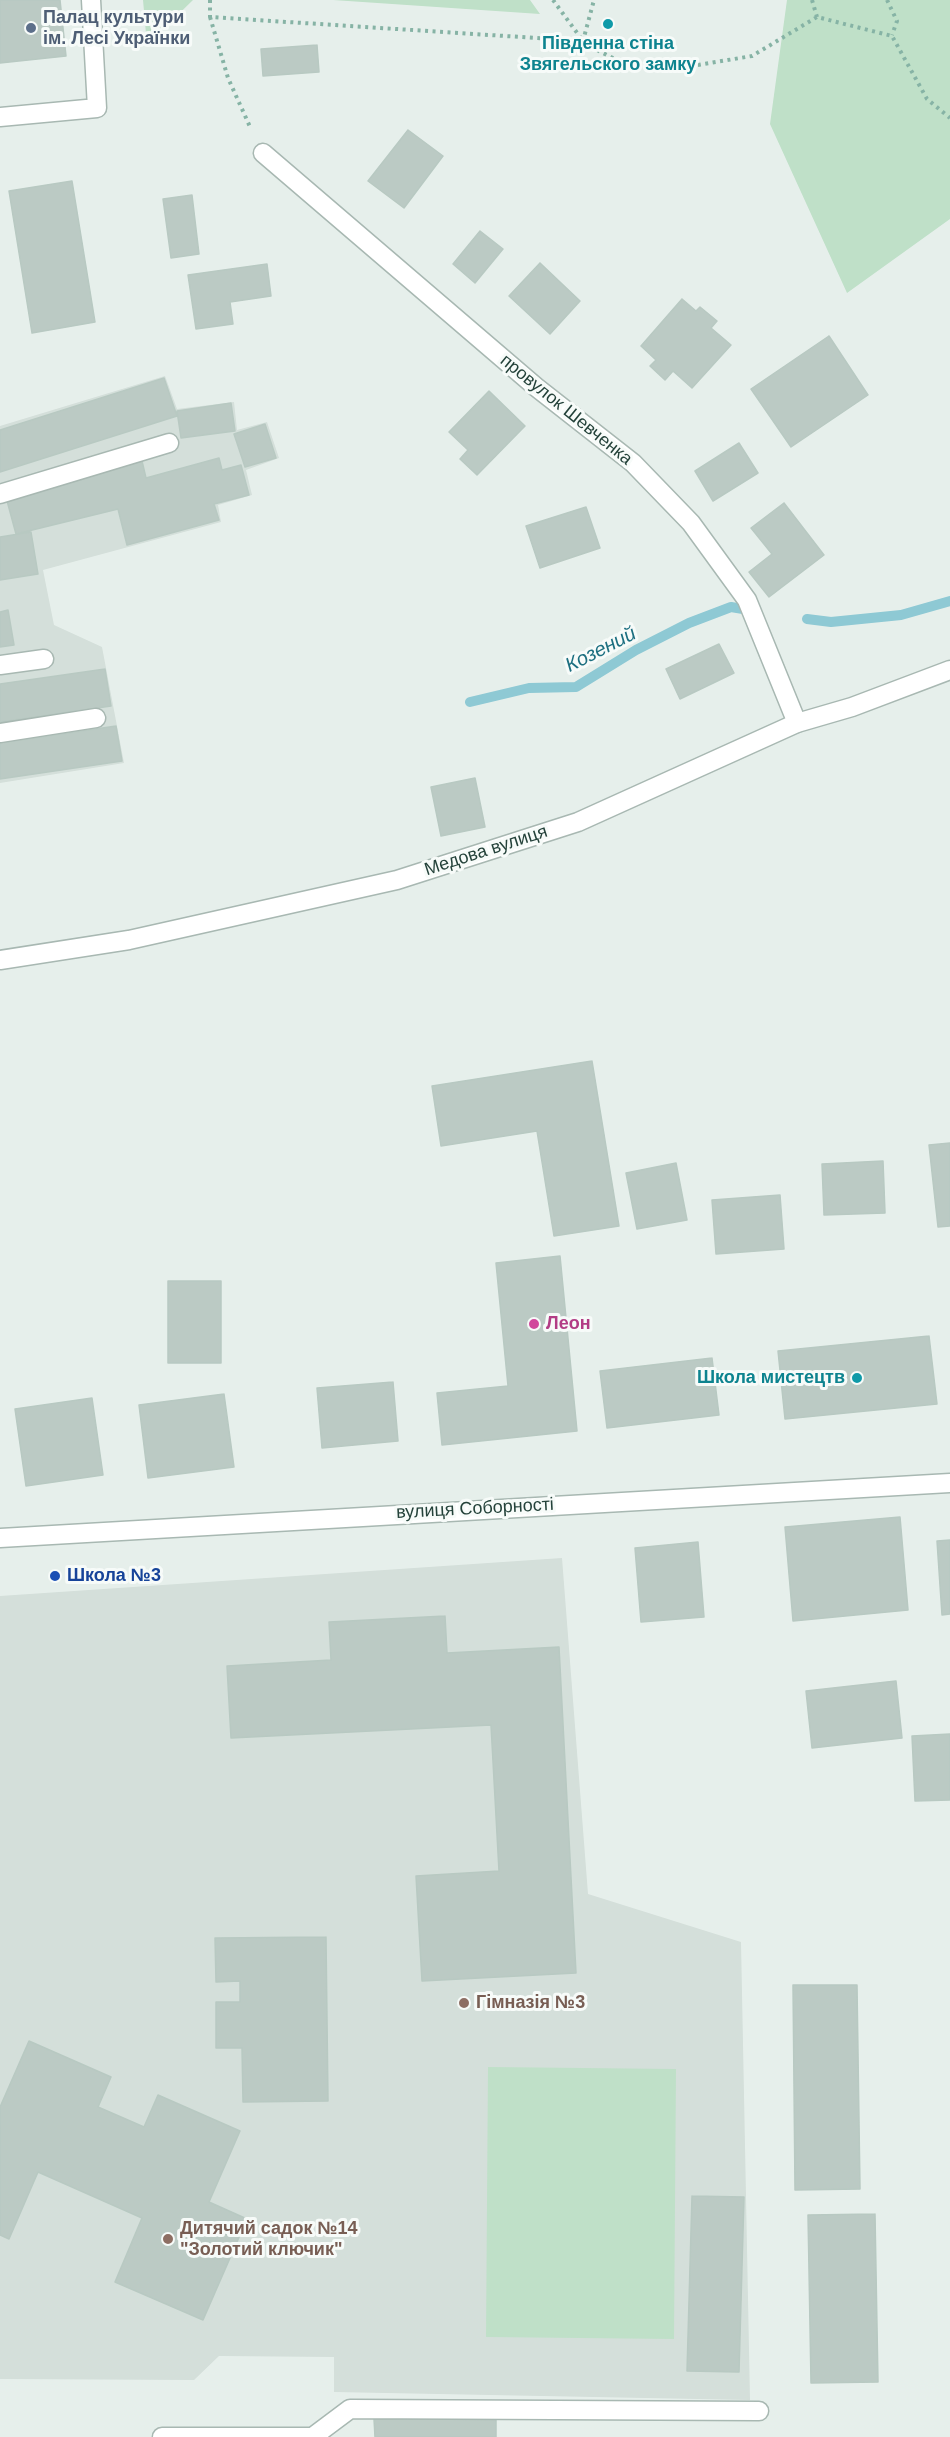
<!DOCTYPE html>
<meta charset="utf-8">
<style>
body{margin:0}
canvas{display:block;background:#e6efeb}
</style>
<canvas width="950" height="2437"></canvas>
<script>
const c = document.querySelector('canvas').getContext('2d');
c.lineJoin = 'round';
function fill(path, color) {
  c.fillStyle = color;
  c.fill(path, 'evenodd');
}
function shape(rows) {
  const path = new Path2D();
  for (const r of rows) {
    path.moveTo(r[0], r[1]);
    for (let i = 2; i < r.length; i += 2) path.lineTo(r[i], r[i + 1]);
  }
  return path;
}
function strokePath(path, color, width, dash) {
  c.strokeStyle = color;
  c.lineWidth = width;
  c.lineCap = dash ? 'butt' : 'round';
  c.setLineDash(dash || []);
  c.stroke(path);
}
function drawText(font, color, halo, rows, align = 'center') {
  c.font = font + ' Arial,sans-serif';
  c.lineWidth = 6;
  c.setLineDash([]);
  c.textBaseline = 'middle';
  c.strokeStyle = halo;
  c.fillStyle = color;
  for (const [text, x, y, turn = 0] of rows) {
    c.save();
    c.translate(x, y);
    c.rotate((+turn || 0) * Math.PI / 180);
    c.textAlign = isNaN(turn) ? turn : align;
    if (halo) c.strokeText(text, 0, 0);
    c.fillText(text, 0, 0);
    c.restore();
  }
}
const built = shape([
 [165,376,177,409,234,402,237,430,267,422,279,458,246,470,252,495,218,505,221,522,43,570,54,625,102,647,124,763,0,783,0,426],
 [562,1558,588,1894,741,1942,750,2400,334,2392,334,2357,219,2356,194,2380,0,2379,0,1596]
]);
const green = shape([
 [143,0,193,0,147,45],
 [333,0,530,0,540,14],
 [787,0,950,0,950,219,847,293,770,124],
 [488,2067,676,2069,674,2339,486,2337]
]);
const stream = shape([
 [807,619,831,622,901,615,950,601],
 [470,702,529,688,576,687,636,650,689,623,731,607,743,609]
]);
const building = shape([
 [0,0,60,0,66,56,0,63,0,0],
 [317,45,319,72,263,76,261,49,317,45],
 [408,130,443,156,404,208,368,181,408,130],
 [72,181,95,322,32,333,9,191,72,181],
 [192,195,199,254,171,258,163,199,192,195],
 [480,231,503,249,475,283,453,264,480,231],
 [540,263,580,301,550,334,509,296,540,263],
 [267,264,271,296,230,302,233,324,196,329,188,275,267,264],
 [682,299,696,311,700,307,717,321,711,328,731,345,692,388,673,371,665,380,650,366,656,360,641,346,682,299],
 [829,336,868,395,791,447,751,389,829,336],
 [164,378,177,416,0,472,0,430,164,378],
 [489,391,525,426,477,475,460,459,468,450,449,432,489,391],
 [231,403,235,431,181,438,177,411,231,403],
 [265,424,276,458,245,467,234,434,265,424],
 [739,443,758,473,713,501,695,471,739,443],
 [219,458,222,470,241,465,249,495,214,504,219,520,127,545,118,509,16,534,6,497,142,461,146,478,219,458],
 [784,503,824,555,769,597,749,572,772,554,751,528,784,503],
 [586,507,600,548,540,568,526,526,586,507],
 [31,532,38,574,0,580,0,537,31,532],
 [8,610,14,645,0,647,0,612,8,610],
 [719,644,734,673,680,699,666,669,719,644],
 [105,669,111,706,0,722,0,684,105,669],
 [116,726,122,761,0,779,0,743,116,726],
 [475,778,485,827,441,836,431,787,475,778],
 [592,1061,619,1226,554,1236,537,1131,441,1146,432,1086,592,1061],
 [950,1143,950,1226,938,1227,929,1145,950,1143],
 [883,1161,885,1213,824,1215,822,1164,883,1161],
 [676,1163,687,1220,637,1229,626,1173,676,1163],
 [780,1195,784,1249,716,1254,712,1200,780,1195],
 [560,1256,577,1431,442,1445,437,1393,508,1386,496,1263,560,1256],
 [168,1281,221,1281,221,1363,168,1363,168,1281],
 [929,1336,937,1404,785,1419,778,1351,929,1336],
 [712,1358,719,1415,607,1428,600,1371,712,1358],
 [393,1382,398,1441,322,1448,317,1388,393,1382],
 [224,1394,234,1467,148,1478,139,1405,224,1394],
 [92,1398,103,1475,26,1486,15,1409,92,1398],
 [900,1517,908,1610,793,1621,785,1527,900,1517],
 [950,1540,950,1614,942,1615,937,1541,950,1540],
 [698,1542,704,1617,641,1622,635,1548,698,1542],
 [445,1616,447,1653,559,1647,576,1973,422,1981,416,1876,499,1871,491,1725,231,1738,227,1666,331,1660,329,1622,445,1616],
 [896,1681,902,1738,812,1748,806,1691,896,1681],
 [950,1734,950,1800,915,1801,912,1736,950,1734],
 [326,1937,328,2101,243,2102,242,2048,216,2048,216,2002,240,2002,240,1981,216,1982,215,1938,326,1937],
 [793,1985,857,1985,860,2189,795,2190,793,1985],
 [29,2041,111,2077,98,2107,144,2127,158,2095,240,2131,209,2202,247,2219,203,2320,115,2282,142,2218,38,2172,9,2239,0,2235,0,2107,29,2041],
 [692,2196,744,2197,739,2372,687,2371,692,2196],
 [875,2214,878,2382,811,2383,808,2215,875,2214],
 [496,2416,496,2437,375,2437,374,2419,496,2416]
]);
const path = shape([
 [210,0,210,17,583,41,594,0],
 [553,0,583,41,593,48,631,67,686,67,752,56,817,17,892,36,927,99,950,118],
 [812,0,817,17],
 [887,0,897,21,892,35],
 [210,17,228,78,251,129]
]);
const service = shape([
 [0,117,97,108,91,0],
 [263,153,536,387,633,463,691,523,747,600,797,723],
 [0,494,169,443],
 [0,665,44,659],
 [0,733,96,718],
 [314,2436,350,2409,759,2411],
 [162,2437,314,2437]
]);
const minor = shape([
 [0,960,129,940,397,880,578,822,797,723,852,707,950,670]
]);
const tertiary = shape([
 [0,1538,950,1483]
]);
const markers = [
 [608,24,6,"#0f9aa8"],
 [31,28,6,"#5c6f8a"],
 [534,1324,6,"#d1479c"],
 [857,1378,6,"#0f9aa8"],
 [55,1576,6,"#1a4fb4"],
 [464,2003,6,"#8d6e63"],
 [168,2239,6,"#8d6e63"]
];
const serviceNames = [
 ["Палац культури",43,18],
 ["ім. Лесі Українки",43,39]
];
const cultureNames = [
 ["Південна стіна",608,44],
 ["Звягельского замку",608,65],
 ["Школа мистецтв",845,1378,"right"]
];
const streetNames = [
 ["провулок Шевченка",566,410,39],
 ["Медова вулиця",486,851,-18],
 ["вулиця Соборності",475,1509,-3]
];
const hotelNames = [
 ["Леон",546,1324]
];
const transitNames = [
 ["Школа №3",67,1576]
];
const educationNames = [
 ["Гімназія №3",476,2003],
 ["Дитячий садок №14",180,2229],
 ["\"Золотий ключик\"",180,2250]
];
const waterNames = [
 ["Козений",601,650,-27]
];
fill(built, '#d4dfda');
fill(green, '#bfe0c8');
strokePath(stream, '#8ec9d4', 10);
fill(building, '#bbcac4');
strokePath(building, '#b8c9c2', 1.5);
strokePath(service, '#a8b8b2', 21);
strokePath(minor, '#a8b8b2', 21);
strokePath(tertiary, '#a8b8b2', 21);
strokePath(path, '#86b3a5', 4, [3, 4.5]);
strokePath(service, '#fff', 18);
strokePath(minor, '#fff', 18);
strokePath(tertiary, '#fff', 18);
for (const [x, y, r, color] of markers) {
  const dot = new Path2D();
  dot.arc(x, y, r, 0, 2 * Math.PI);
  c.fillStyle = color;
  c.fill(dot);
  strokePath(dot, '#f7fbf9', 2);
}
drawText('bold 18px', '#4e5e75', '#f7fbf9', serviceNames, 'left');
drawText('bold 18px', '#0d838f', '#f7fbf9', cultureNames);
drawText('18px', '#24423a', '#f7fbf9', streetNames);
drawText('bold 18px', '#b23c85', '#f7fbf9', hotelNames, 'left');
drawText('bold 18px', '#164399', '#f7fbf9', transitNames, 'left');
drawText('bold 18px', '#785e54', '#f7fbf9', educationNames, 'left');
drawText('italic 20px', '#1c6f80', '#f7fbf9', waterNames);
</script>
